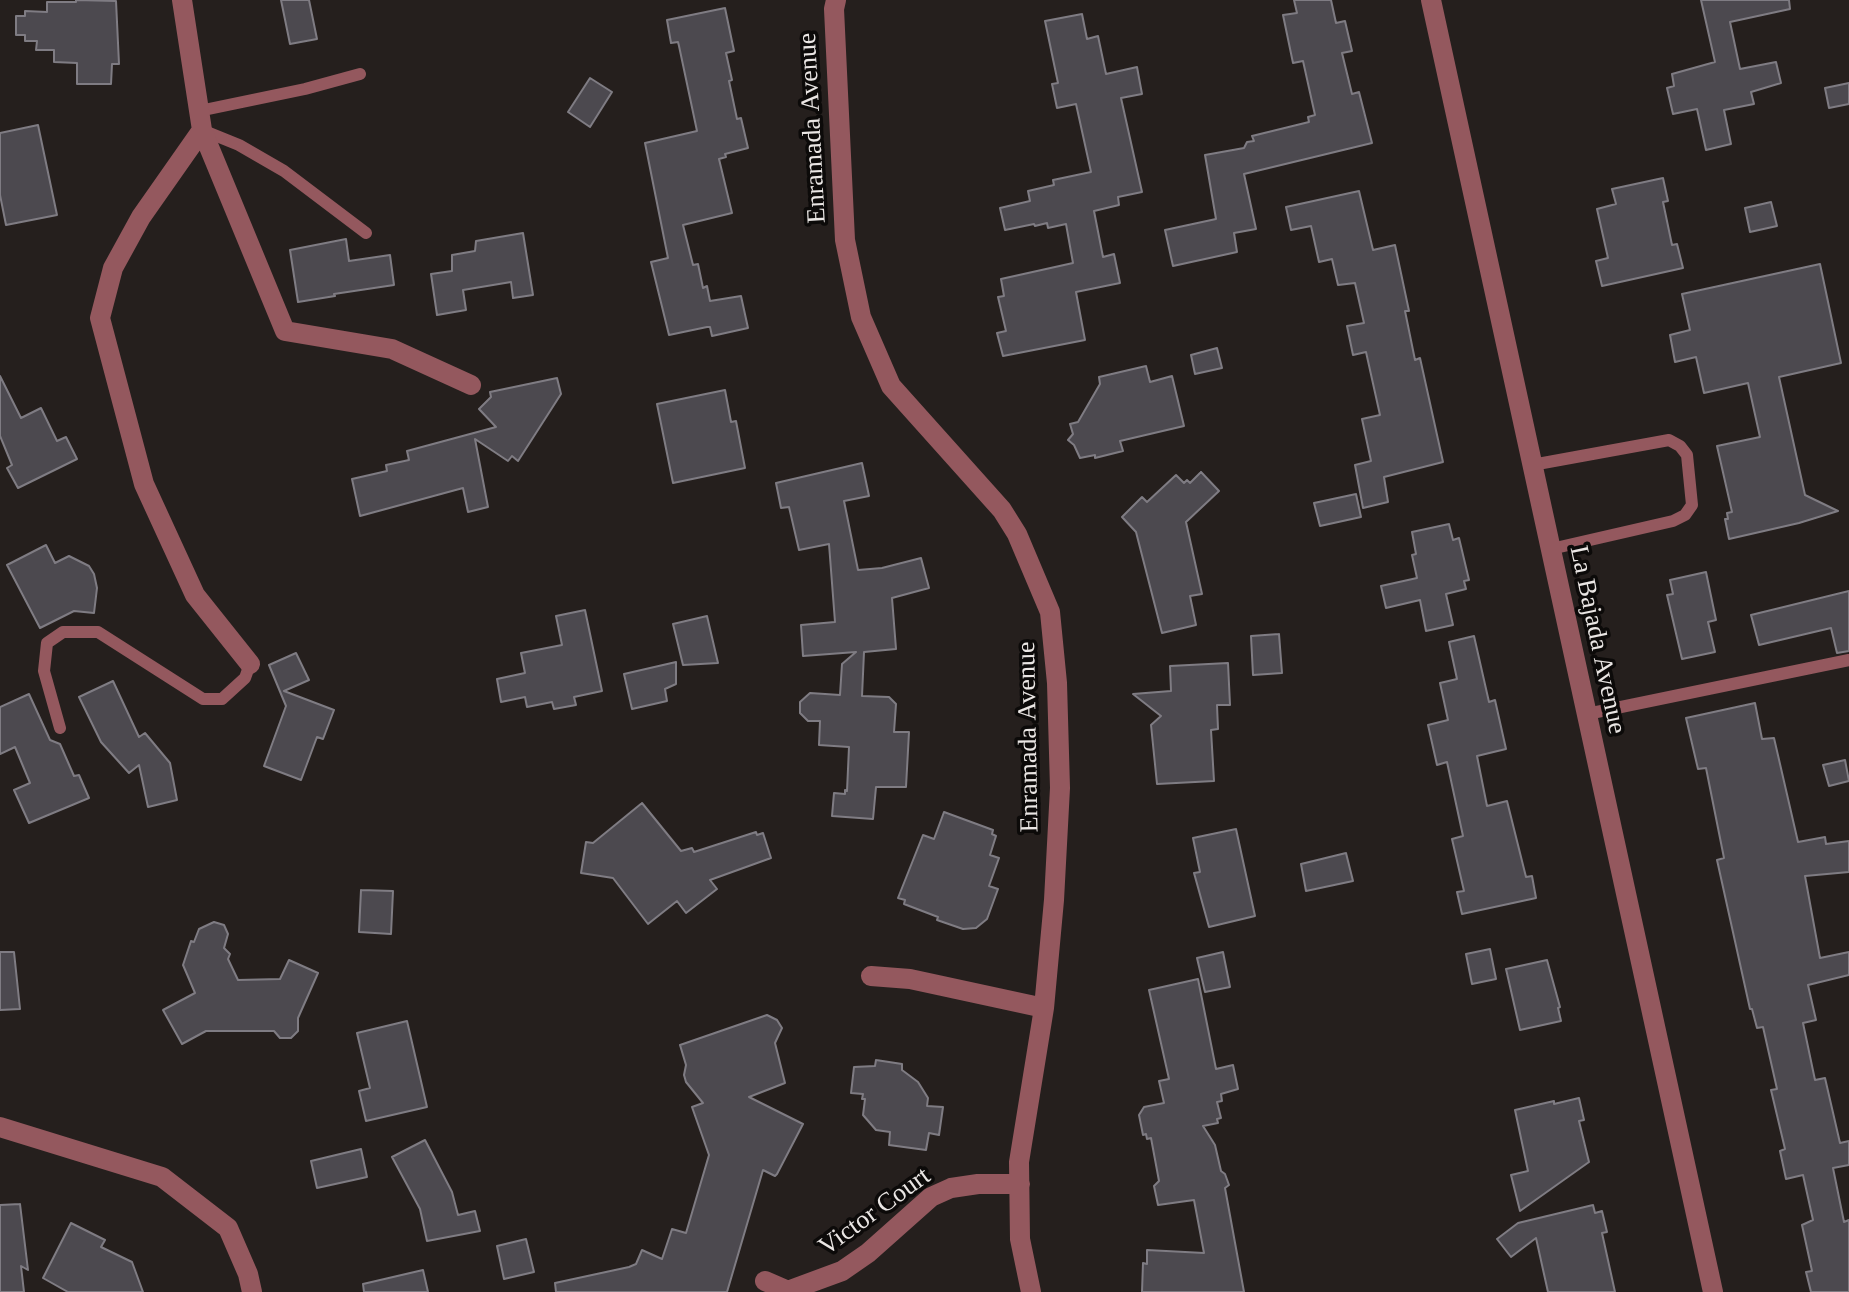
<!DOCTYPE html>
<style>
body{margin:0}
canvas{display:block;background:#251f1d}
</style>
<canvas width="1849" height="1292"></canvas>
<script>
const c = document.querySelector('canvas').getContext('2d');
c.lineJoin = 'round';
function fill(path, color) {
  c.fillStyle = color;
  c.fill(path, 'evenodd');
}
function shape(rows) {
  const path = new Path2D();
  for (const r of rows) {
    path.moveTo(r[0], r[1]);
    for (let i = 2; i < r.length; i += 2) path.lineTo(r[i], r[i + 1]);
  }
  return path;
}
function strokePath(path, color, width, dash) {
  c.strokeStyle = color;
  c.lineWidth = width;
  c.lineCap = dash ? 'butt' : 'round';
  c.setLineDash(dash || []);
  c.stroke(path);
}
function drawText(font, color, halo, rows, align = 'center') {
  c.font = font + ' Georgia,serif';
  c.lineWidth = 7;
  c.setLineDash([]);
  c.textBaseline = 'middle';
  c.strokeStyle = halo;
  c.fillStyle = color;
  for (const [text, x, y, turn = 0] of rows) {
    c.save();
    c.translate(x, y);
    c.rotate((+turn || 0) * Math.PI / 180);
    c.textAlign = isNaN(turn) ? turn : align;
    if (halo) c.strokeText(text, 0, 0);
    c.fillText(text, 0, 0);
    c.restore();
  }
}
const building = shape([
 [76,0,116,1,119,64,112,64,111,84,77,84,77,63,54,62,54,50,36,50,37,41,25,41,25,35,16,35,16,16,25,16,25,11,47,12,47,2,76,2,76,0],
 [281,0,309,0,317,39,290,44,281,0],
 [1294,0,1331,0,1336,23,1345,21,1352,51,1342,53,1352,94,1359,92,1372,143,1244,174,1256,229,1234,233,1237,252,1173,266,1165,230,1216,219,1205,155,1244,148,1247,142,1254,141,1252,136,1309,122,1308,117,1315,115,1303,61,1293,63,1283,15,1297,13,1294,0],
 [1701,0,1789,0,1790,9,1730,22,1740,69,1776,62,1781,83,1751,92,1754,104,1724,110,1731,144,1706,150,1697,109,1673,114,1667,88,1674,86,1672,74,1715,62,1701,0],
 [725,8,734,51,726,53,732,80,729,81,737,119,741,118,748,148,725,154,726,157,719,159,732,213,683,225,693,265,698,264,703,288,707,286,710,301,741,296,748,328,712,336,710,327,707,327,669,335,651,262,668,258,645,143,697,131,679,46,678,42,671,43,667,20,725,8],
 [1082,14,1087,39,1098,36,1106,74,1137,67,1142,94,1121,98,1142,192,1118,197,1119,205,1094,211,1103,257,1114,254,1120,283,1076,292,1085,340,1003,356,997,333,1006,331,998,297,1004,296,1001,279,1073,263,1066,224,1048,228,1047,223,1035,226,1034,224,1005,230,1000,208,1030,201,1028,191,1054,185,1053,180,1091,172,1076,104,1057,108,1052,84,1058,83,1045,21,1082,14],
 [590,78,612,92,590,127,568,112,590,78],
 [1849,83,1849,104,1829,108,1825,88,1849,83],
 [38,125,57,215,6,225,0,195,0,133,38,125],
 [1663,178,1668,201,1663,202,1672,245,1677,244,1683,268,1602,286,1596,261,1608,258,1597,209,1616,204,1612,189,1663,178],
 [1359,191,1373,250,1395,245,1409,311,1405,311,1415,360,1420,358,1443,462,1384,477,1388,502,1363,508,1355,465,1371,461,1362,419,1380,415,1366,352,1353,355,1347,326,1364,323,1355,283,1338,285,1332,259,1319,262,1311,226,1291,230,1286,207,1359,191],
 [1771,202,1777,226,1750,232,1745,208,1771,202],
 [523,233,533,295,513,298,511,282,463,290,466,310,437,315,431,274,452,271,452,255,475,251,476,241,523,233],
 [346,239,349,261,390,255,394,285,334,294,335,296,298,302,290,250,346,239],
 [1820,264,1841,363,1779,377,1805,495,1838,511,1799,523,1729,539,1725,519,1728,519,1727,513,1732,512,1717,446,1760,437,1748,383,1704,393,1696,357,1675,362,1670,335,1690,330,1682,294,1820,264],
 [1217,348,1222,368,1195,374,1191,355,1217,348],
 [1146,366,1150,382,1172,376,1184,426,1120,441,1123,451,1095,458,1095,455,1080,458,1074,445,1068,440,1073,434,1070,424,1078,422,1100,384,1099,377,1146,366],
 [0,376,21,418,41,408,57,441,66,437,77,459,18,488,7,468,12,465,0,436,0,376],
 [557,378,561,394,518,461,512,456,508,461,475,439,488,507,468,512,463,488,360,516,352,479,387,471,386,465,409,460,407,451,496,427,479,409,491,397,490,392,557,378],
 [725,390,731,422,736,421,745,468,673,483,657,404,725,390],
 [862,463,869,496,844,501,858,570,882,568,921,558,929,588,892,598,896,649,864,652,862,696,889,697,896,704,894,732,909,732,906,787,876,787,873,819,832,816,834,793,845,794,845,790,847,791,849,747,819,745,820,721,808,721,800,713,800,702,810,693,840,695,842,664,856,652,803,656,801,625,835,622,829,544,799,550,789,507,781,508,776,483,862,463],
 [1201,472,1219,491,1186,522,1202,594,1190,596,1196,625,1162,633,1136,532,1122,517,1142,497,1147,502,1176,475,1184,483,1187,480,1190,483,1201,472],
 [1356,494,1361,517,1320,526,1314,503,1356,494],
 [1449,524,1453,540,1459,538,1469,580,1464,581,1466,589,1446,594,1453,625,1426,631,1420,600,1386,608,1381,586,1417,578,1412,555,1416,554,1412,532,1449,524],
 [46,545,55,563,69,556,89,566,94,574,97,588,94,613,74,611,40,628,7,565,46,545],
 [1706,572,1716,620,1708,622,1715,652,1682,659,1667,595,1673,594,1670,580,1706,572],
 [1849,591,1849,651,1837,653,1831,628,1759,645,1751,615,1849,591],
 [585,610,602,691,574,697,576,705,554,709,552,702,527,707,525,697,501,702,497,679,525,673,521,653,562,645,556,616,585,610],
 [707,616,718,663,683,665,673,624,707,616],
 [1279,634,1282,673,1253,675,1251,636,1279,634],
 [1474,636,1489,702,1495,700,1506,749,1477,756,1487,806,1507,801,1526,877,1532,876,1536,898,1462,914,1457,892,1464,891,1452,839,1463,836,1447,762,1437,765,1428,725,1448,720,1440,683,1457,679,1449,642,1474,636],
 [296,653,309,680,284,691,334,710,323,739,317,737,301,780,264,766,286,706,269,665,296,653],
 [676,662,676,684,665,689,667,701,632,709,624,674,676,662],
 [1228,663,1230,705,1217,705,1218,729,1211,730,1214,781,1157,784,1151,725,1161,716,1133,694,1171,691,1170,666,1228,663],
 [113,681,139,737,145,733,170,763,177,800,148,807,139,765,129,773,101,742,79,697,113,681],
 [29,694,50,740,60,744,74,776,79,775,89,798,29,823,14,790,30,783,15,747,0,754,0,707,29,694],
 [1755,703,1762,739,1774,738,1798,842,1825,837,1826,844,1849,841,1849,872,1805,876,1820,958,1849,952,1849,975,1808,985,1816,1020,1803,1023,1815,1080,1825,1078,1840,1143,1849,1141,1849,1165,1833,1168,1844,1222,1849,1220,1849,1292,1811,1292,1806,1272,1812,1271,1802,1225,1813,1220,1803,1175,1786,1179,1780,1151,1785,1149,1771,1090,1777,1089,1763,1027,1757,1028,1752,1009,1750,1009,1717,860,1724,858,1706,768,1698,769,1686,718,1755,703],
 [1845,760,1849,781,1829,786,1823,765,1845,760],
 [642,803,681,851,692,848,694,852,756,832,757,835,763,833,771,858,710,880,717,889,686,913,677,901,648,924,613,878,581,873,586,842,593,843,642,803],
 [944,812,993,830,992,834,996,836,990,855,999,858,989,886,998,889,987,919,976,928,963,929,937,920,938,917,904,904,905,900,898,898,923,835,934,839,944,812],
 [1236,829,1255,916,1209,927,1194,873,1200,872,1193,838,1236,829],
 [1346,853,1353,881,1306,891,1301,864,1346,853],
 [361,890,393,891,391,934,359,932,361,890],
 [214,922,224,925,228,934,224,948,230,954,228,959,238,980,280,979,289,960,318,973,298,1018,298,1031,291,1038,280,1038,274,1031,206,1031,182,1044,163,1010,195,993,183,965,191,941,194,942,199,929,214,922],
 [1490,949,1496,979,1472,984,1466,954,1490,949],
 [0,952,14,952,20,1009,0,1010,0,952],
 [1223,952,1230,987,1205,992,1197,958,1223,952],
 [1547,960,1560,1007,1558,1008,1561,1021,1520,1030,1506,969,1547,960],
 [1198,979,1216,1069,1233,1065,1238,1089,1221,1094,1222,1101,1217,1102,1221,1118,1217,1119,1218,1123,1203,1126,1215,1145,1221,1171,1225,1174,1229,1185,1225,1188,1244,1292,1142,1292,1143,1263,1147,1264,1147,1250,1204,1253,1194,1200,1158,1205,1154,1186,1159,1181,1151,1138,1147,1139,1146,1134,1143,1135,1139,1115,1144,1107,1164,1103,1159,1081,1169,1079,1149,990,1198,979],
 [767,1015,777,1020,782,1028,775,1043,785,1083,749,1097,803,1124,777,1174,775,1176,763,1170,727,1292,556,1292,555,1283,629,1267,636,1264,642,1250,662,1259,672,1229,686,1233,709,1155,692,1107,703,1103,686,1082,684,1075,686,1065,680,1045,767,1015],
 [407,1021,427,1107,366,1121,359,1091,370,1088,357,1033,407,1021],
 [876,1060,902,1064,902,1070,918,1082,928,1098,927,1106,943,1107,939,1135,929,1133,926,1150,889,1145,890,1132,876,1130,863,1115,865,1099,862,1099,863,1094,851,1093,854,1067,875,1066,876,1060],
 [1579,1098,1584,1120,1579,1121,1589,1162,1520,1211,1511,1175,1528,1171,1515,1110,1554,1101,1554,1104,1579,1098],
 [425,1140,452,1192,458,1215,475,1211,480,1231,427,1241,420,1209,392,1157,425,1140],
 [361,1149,367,1177,317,1188,311,1161,361,1149],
 [20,1204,28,1270,21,1266,24,1292,0,1292,0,1205,20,1204],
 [1593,1205,1595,1213,1602,1211,1607,1232,1602,1233,1615,1292,1548,1292,1536,1238,1511,1257,1497,1239,1518,1223,1593,1205],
 [71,1223,105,1240,101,1247,132,1262,143,1292,68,1292,43,1278,71,1223],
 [526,1239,534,1272,504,1279,497,1246,526,1239],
 [423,1270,428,1292,364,1292,363,1284,423,1270]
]);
const service = shape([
 [199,111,305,89,360,74],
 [202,130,239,145,284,171,366,233],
 [1532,465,1669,440,1680,446,1687,455,1692,505,1685,515,1673,521,1551,549],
 [1587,714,1849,660],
 [60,728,44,671,47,643,63,632,98,632,203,699,222,699,245,678,250,664]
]);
const minor = shape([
 [182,0,202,130,141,217,113,268,100,318,144,484,195,595,250,664],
 [836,0,834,9,845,240,861,317,891,386,1002,510,1017,534,1050,612,1057,683,1060,788,1054,900,1044,1008,1019,1162,1020,1239,1031,1292],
 [1431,0,1713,1292],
 [202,130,285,331,392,349,471,385],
 [871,976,910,979,1044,1008],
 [0,1127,162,1177,228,1228,248,1274,252,1292],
 [765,1281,788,1291,842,1271,868,1253,931,1197,951,1188,978,1184,1020,1184]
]);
const streetNames = [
 ["Enramada Avenue",813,128,-93],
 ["La Bajada Avenue",1597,640,78],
 ["Enramada Avenue",1029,737,-91],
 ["Victor Court",875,1212,-36]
];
fill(building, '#4c494f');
strokePath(building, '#7f7c83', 2);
strokePath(service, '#94585e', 12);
strokePath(minor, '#94585e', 20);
drawText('26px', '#eae6e4', '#0c0a09', streetNames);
</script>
